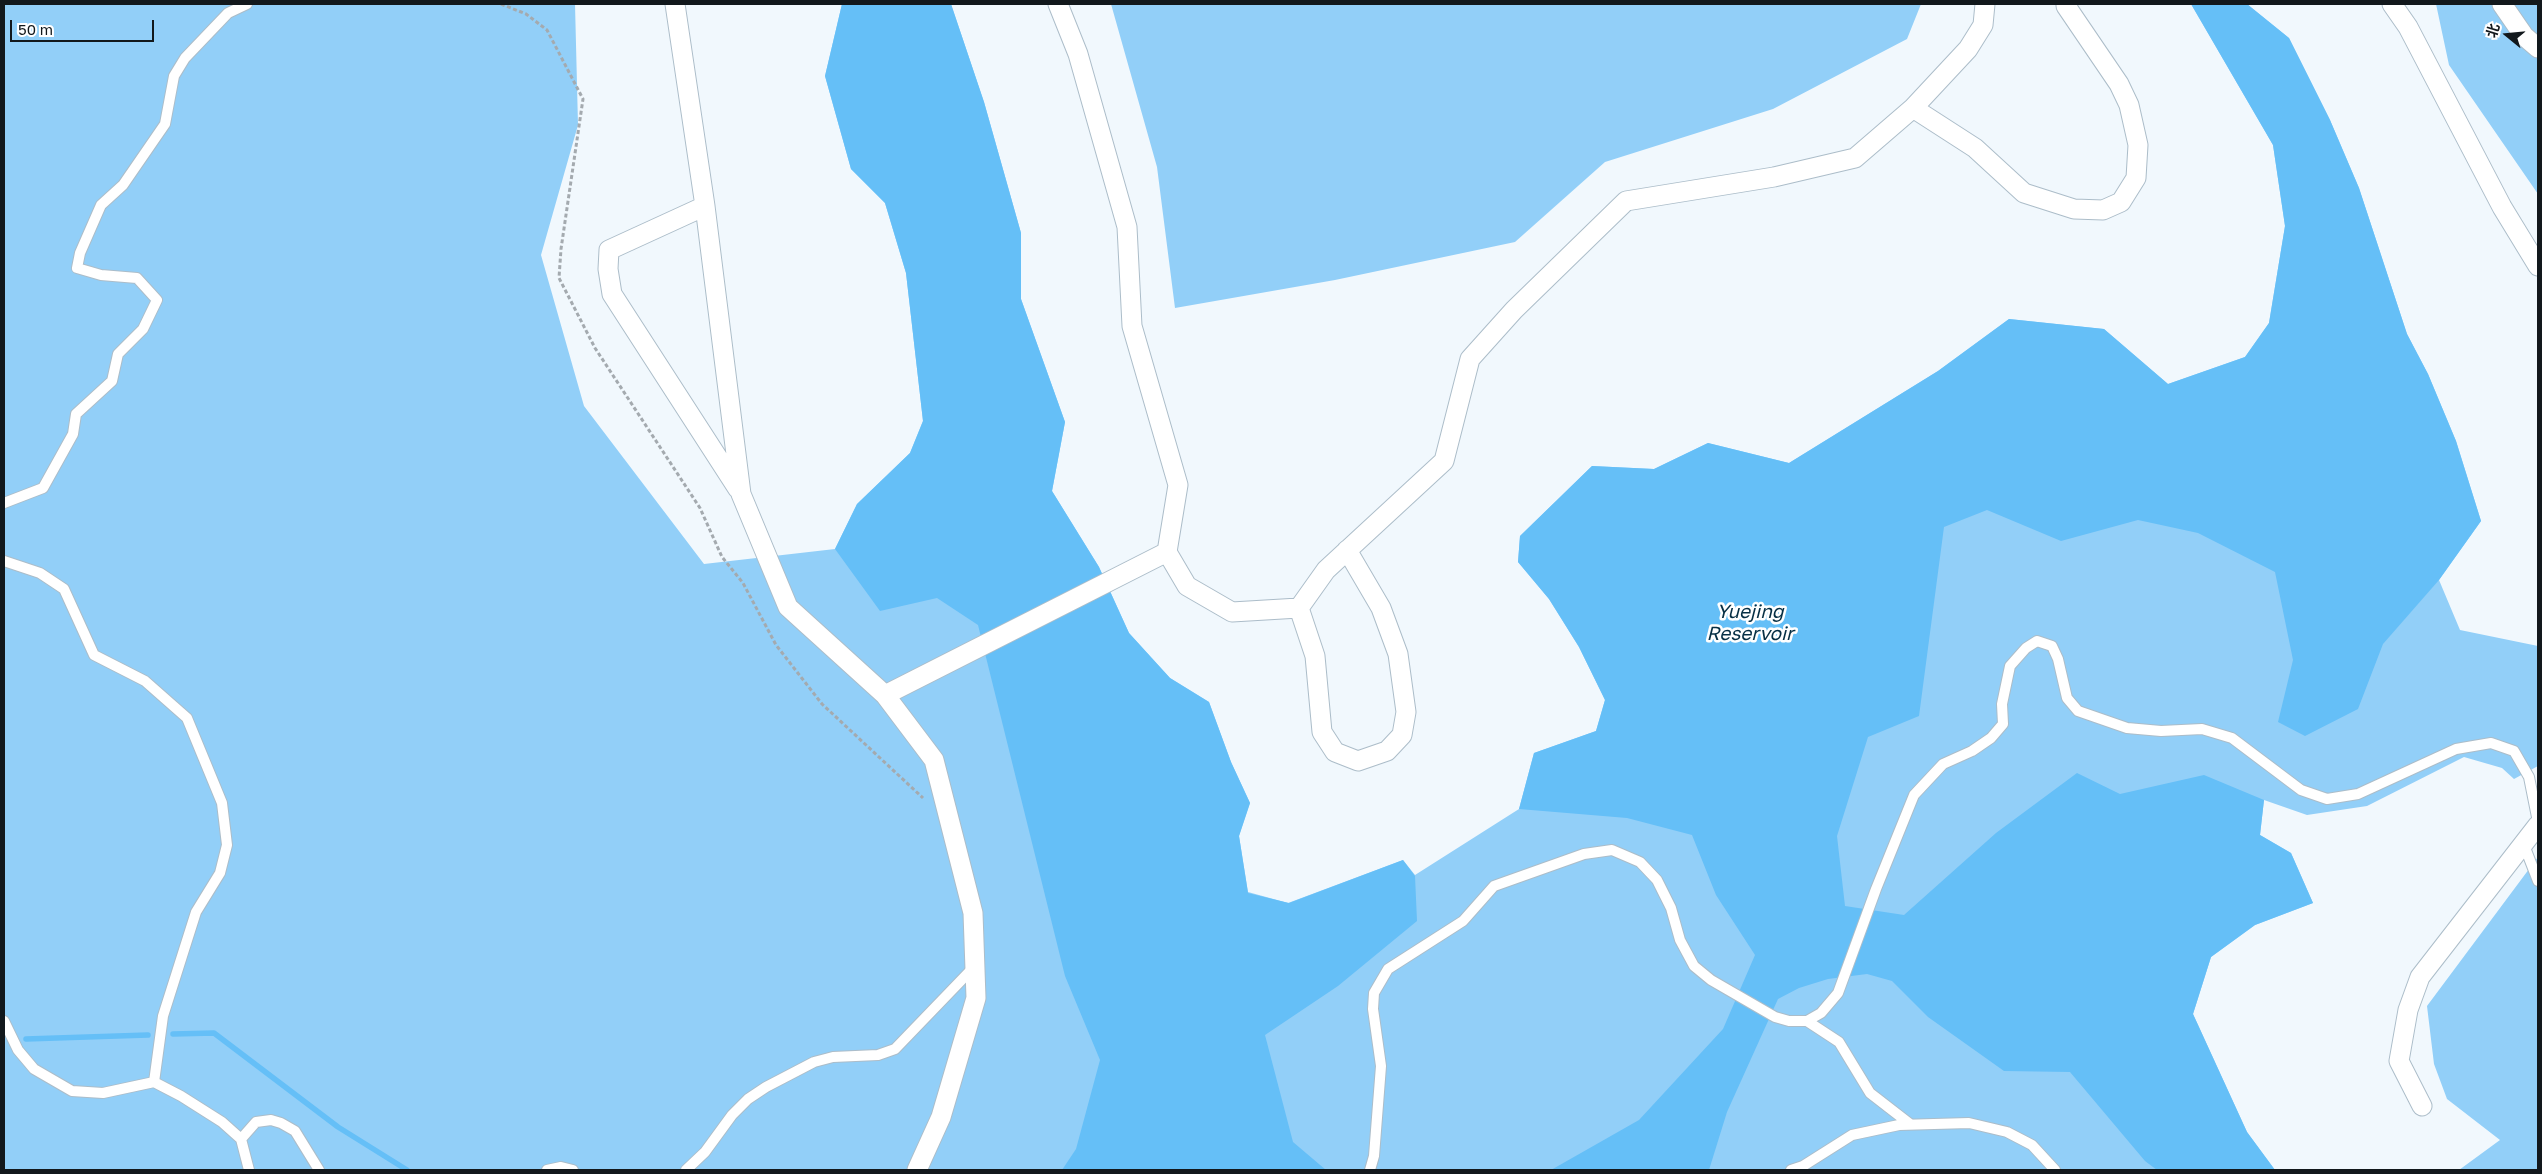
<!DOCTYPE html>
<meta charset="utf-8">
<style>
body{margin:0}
#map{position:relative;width:2542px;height:1174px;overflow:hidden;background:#f1f8fd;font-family:"Golos Text","Noto Sans SC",sans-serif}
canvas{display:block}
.frame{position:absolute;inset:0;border:5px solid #12181c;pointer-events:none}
.north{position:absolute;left:2482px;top:10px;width:50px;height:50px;-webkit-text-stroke:4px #fff;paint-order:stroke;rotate:287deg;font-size:14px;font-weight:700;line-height:20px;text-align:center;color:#12181c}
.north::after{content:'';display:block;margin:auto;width:18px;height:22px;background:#12181c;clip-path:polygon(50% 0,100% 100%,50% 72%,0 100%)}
.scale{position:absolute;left:10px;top:20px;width:144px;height:22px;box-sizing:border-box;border:2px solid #12181c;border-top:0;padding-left:6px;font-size:15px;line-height:18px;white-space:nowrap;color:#12181c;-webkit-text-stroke:4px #fff;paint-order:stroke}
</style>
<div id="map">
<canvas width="2542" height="1174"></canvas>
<div class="frame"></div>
<div class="north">北</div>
<div class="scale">50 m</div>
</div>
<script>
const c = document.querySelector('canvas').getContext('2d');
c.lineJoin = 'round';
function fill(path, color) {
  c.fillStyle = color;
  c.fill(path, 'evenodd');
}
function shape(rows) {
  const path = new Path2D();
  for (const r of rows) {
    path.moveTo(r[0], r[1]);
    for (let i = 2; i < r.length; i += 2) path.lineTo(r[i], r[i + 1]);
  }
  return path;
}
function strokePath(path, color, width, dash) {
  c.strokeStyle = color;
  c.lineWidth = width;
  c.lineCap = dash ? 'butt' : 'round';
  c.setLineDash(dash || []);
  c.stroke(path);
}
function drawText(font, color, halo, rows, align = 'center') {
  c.font = font + ' "Golos Text",sans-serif';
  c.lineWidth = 5;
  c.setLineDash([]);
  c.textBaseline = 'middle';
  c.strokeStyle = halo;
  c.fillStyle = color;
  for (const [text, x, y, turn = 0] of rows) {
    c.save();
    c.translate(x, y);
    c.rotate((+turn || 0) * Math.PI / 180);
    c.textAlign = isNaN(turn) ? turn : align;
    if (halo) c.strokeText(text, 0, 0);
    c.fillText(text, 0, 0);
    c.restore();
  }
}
const green = shape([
 [4,4,575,4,578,125,541,255,584,406,704,564,835,549,857,504,910,453,923,421,906,273,885,203,851,169,825,76,842,4,951,4,984,102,1021,233,1021,299,1065,422,1052,491,1099,567,1129,633,1170,678,1209,702,1231,762,1250,803,1239,836,1248,892,1288,903,1403,860,1415,875,1519,809,1534,753,1596,731,1605,700,1579,647,1549,599,1518,562,1520,536,1592,466,1654,469,1708,443,1789,463,1938,371,2009,319,2104,329,2168,384,2245,357,2269,323,2285,226,2273,145,2191,4,2247,4,2289,38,2330,120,2359,188,2407,334,2428,374,2456,441,2481,521,2439,580,2460,630,2538,646,2538,766,2514,779,2502,768,2464,757,2367,806,2307,815,2264,800,2260,835,2291,853,2313,903,2255,925,2211,957,2193,1014,2247,1132,2275,1170,4,1170],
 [1111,4,1921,4,1907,39,1773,109,1605,162,1515,242,1335,280,1175,308,1157,167],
 [2436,4,2538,4,2538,194,2449,65],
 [2538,857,2538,1170,2459,1170,2500,1140,2447,1099,2434,1064,2427,1006]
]);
const water = shape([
 [842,4,951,4,984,102,1021,233,1021,299,1065,422,1052,491,1099,567,1129,633,1170,678,1209,702,1231,762,1250,803,1239,836,1248,893,1289,903,1403,860,1415,876,1417,921,1338,986,1265,1035,1293,1142,1326,1170,1062,1170,1076,1149,1100,1060,1065,976,978,625,937,598,880,611,835,549,857,504,910,453,923,421,906,273,885,203,851,169,825,76],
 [2191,4,2247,4,2289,38,2330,120,2359,188,2407,334,2428,374,2456,441,2481,521,2439,580,2383,644,2358,709,2305,736,2278,722,2293,660,2275,572,2198,533,2138,520,2061,541,1987,510,1944,527,1919,716,1868,737,1837,836,1845,906,1904,915,1996,833,2077,773,2120,794,2204,775,2264,800,2260,835,2291,853,2313,903,2255,925,2211,957,2193,1014,2247,1132,2275,1170,2157,1170,2145,1161,2070,1072,2004,1071,1928,1017,1892,981,1867,974,1828,979,1799,988,1778,999,1727,1112,1709,1170,1551,1170,1639,1120,1723,1029,1755,955,1716,895,1692,835,1627,818,1519,809,1534,753,1596,731,1605,700,1579,647,1549,599,1518,562,1520,536,1592,466,1654,469,1708,443,1789,463,1938,371,2009,319,2104,329,2168,384,2245,357,2269,323,2285,226,2273,145]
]);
const stream = shape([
 [173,1034,214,1033,338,1127,407,1170],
 [26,1039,148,1035]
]);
const path = shape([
 [501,4,526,14,547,30,583,99,561,249,559,278,595,348,700,508,722,557,743,583,776,645,822,704,923,798]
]);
const lane = shape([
 [4,503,43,488,73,434,76,414,112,381,118,354,143,329,157,300,137,278,101,275,77,268,80,253,101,205,123,185,165,124,174,76,185,58,228,13,247,4],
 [4,561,40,573,64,589,94,655,145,681,187,718,222,803,227,845,220,873,196,912,163,1016,154,1082],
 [2524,845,2538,881],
 [4,1021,18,1050,34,1069,72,1091,103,1093,154,1082,181,1096,222,1122,241,1139,249,1170],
 [1807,1021,1839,1042,1870,1093,1910,1124],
 [241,1139,256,1122,271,1120,281,1123,295,1131,319,1170],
 [547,1170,561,1167,573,1170],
 [686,1170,705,1152,732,1115,748,1099,766,1087,814,1062,833,1057,878,1055,895,1049,974,967],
 [1370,1170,1374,1156,1381,1066,1373,1009,1374,993,1388,969,1463,921,1494,886,1584,854,1612,850,1640,862,1657,880,1671,908,1680,940,1694,966,1711,980,1775,1017,1789,1021,1807,1021,1821,1013,1838,993,1876,889,1914,795,1943,764,1972,751,1991,738,2003,724,2002,704,2010,666,2026,648,2037,641,2052,646,2058,659,2067,698,2078,711,2127,728,2161,731,2202,729,2232,738,2301,790,2327,799,2358,794,2456,749,2491,743,2514,751,2529,777,2538,822],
 [1791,1170,1803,1166,1852,1135,1899,1125,1969,1123,2007,1132,2032,1145,2055,1170]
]);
const street = shape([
 [675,4,705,206,741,494,788,607,885,695,934,760,973,913,976,998,941,1117,917,1170],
 [1058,4,1078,54,1127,227,1132,326,1178,485,1167,552,1187,586,1232,612,1299,608,1326,570,1444,461,1470,359,1514,310,1626,201,1774,177,1855,158,1913,108,1968,49,1983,25,1985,4],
 [2392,4,2408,27,2502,207,2538,266],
 [2502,4,2524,36,2538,48],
 [1913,108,1975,148,2024,193,2074,209,2103,210,2121,202,2136,178,2138,145,2129,105,2119,84,2066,6,2068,4],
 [705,206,609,250,608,269,612,294,738,489],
 [1299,608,1315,656,1322,732,1335,752,1358,761,1387,751,1402,735,1406,712,1398,654,1381,608,1347,550],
 [885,695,1167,552],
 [2422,1106,2399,1061,2408,1010,2420,977,2538,825]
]);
const waterNames = [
 ["Yuejing",1750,612],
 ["Reservoir",1750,634]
];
fill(green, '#92cff8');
fill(water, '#65bff7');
strokePath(stream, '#65bff7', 5.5);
strokePath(lane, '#acbdc9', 12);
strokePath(street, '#acbdc9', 21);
strokePath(path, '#a4aaaf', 3, [4, 2.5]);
strokePath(lane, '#fff', 10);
strokePath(street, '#fff', 19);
drawText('italic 19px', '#062f45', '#fff', waterNames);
</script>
